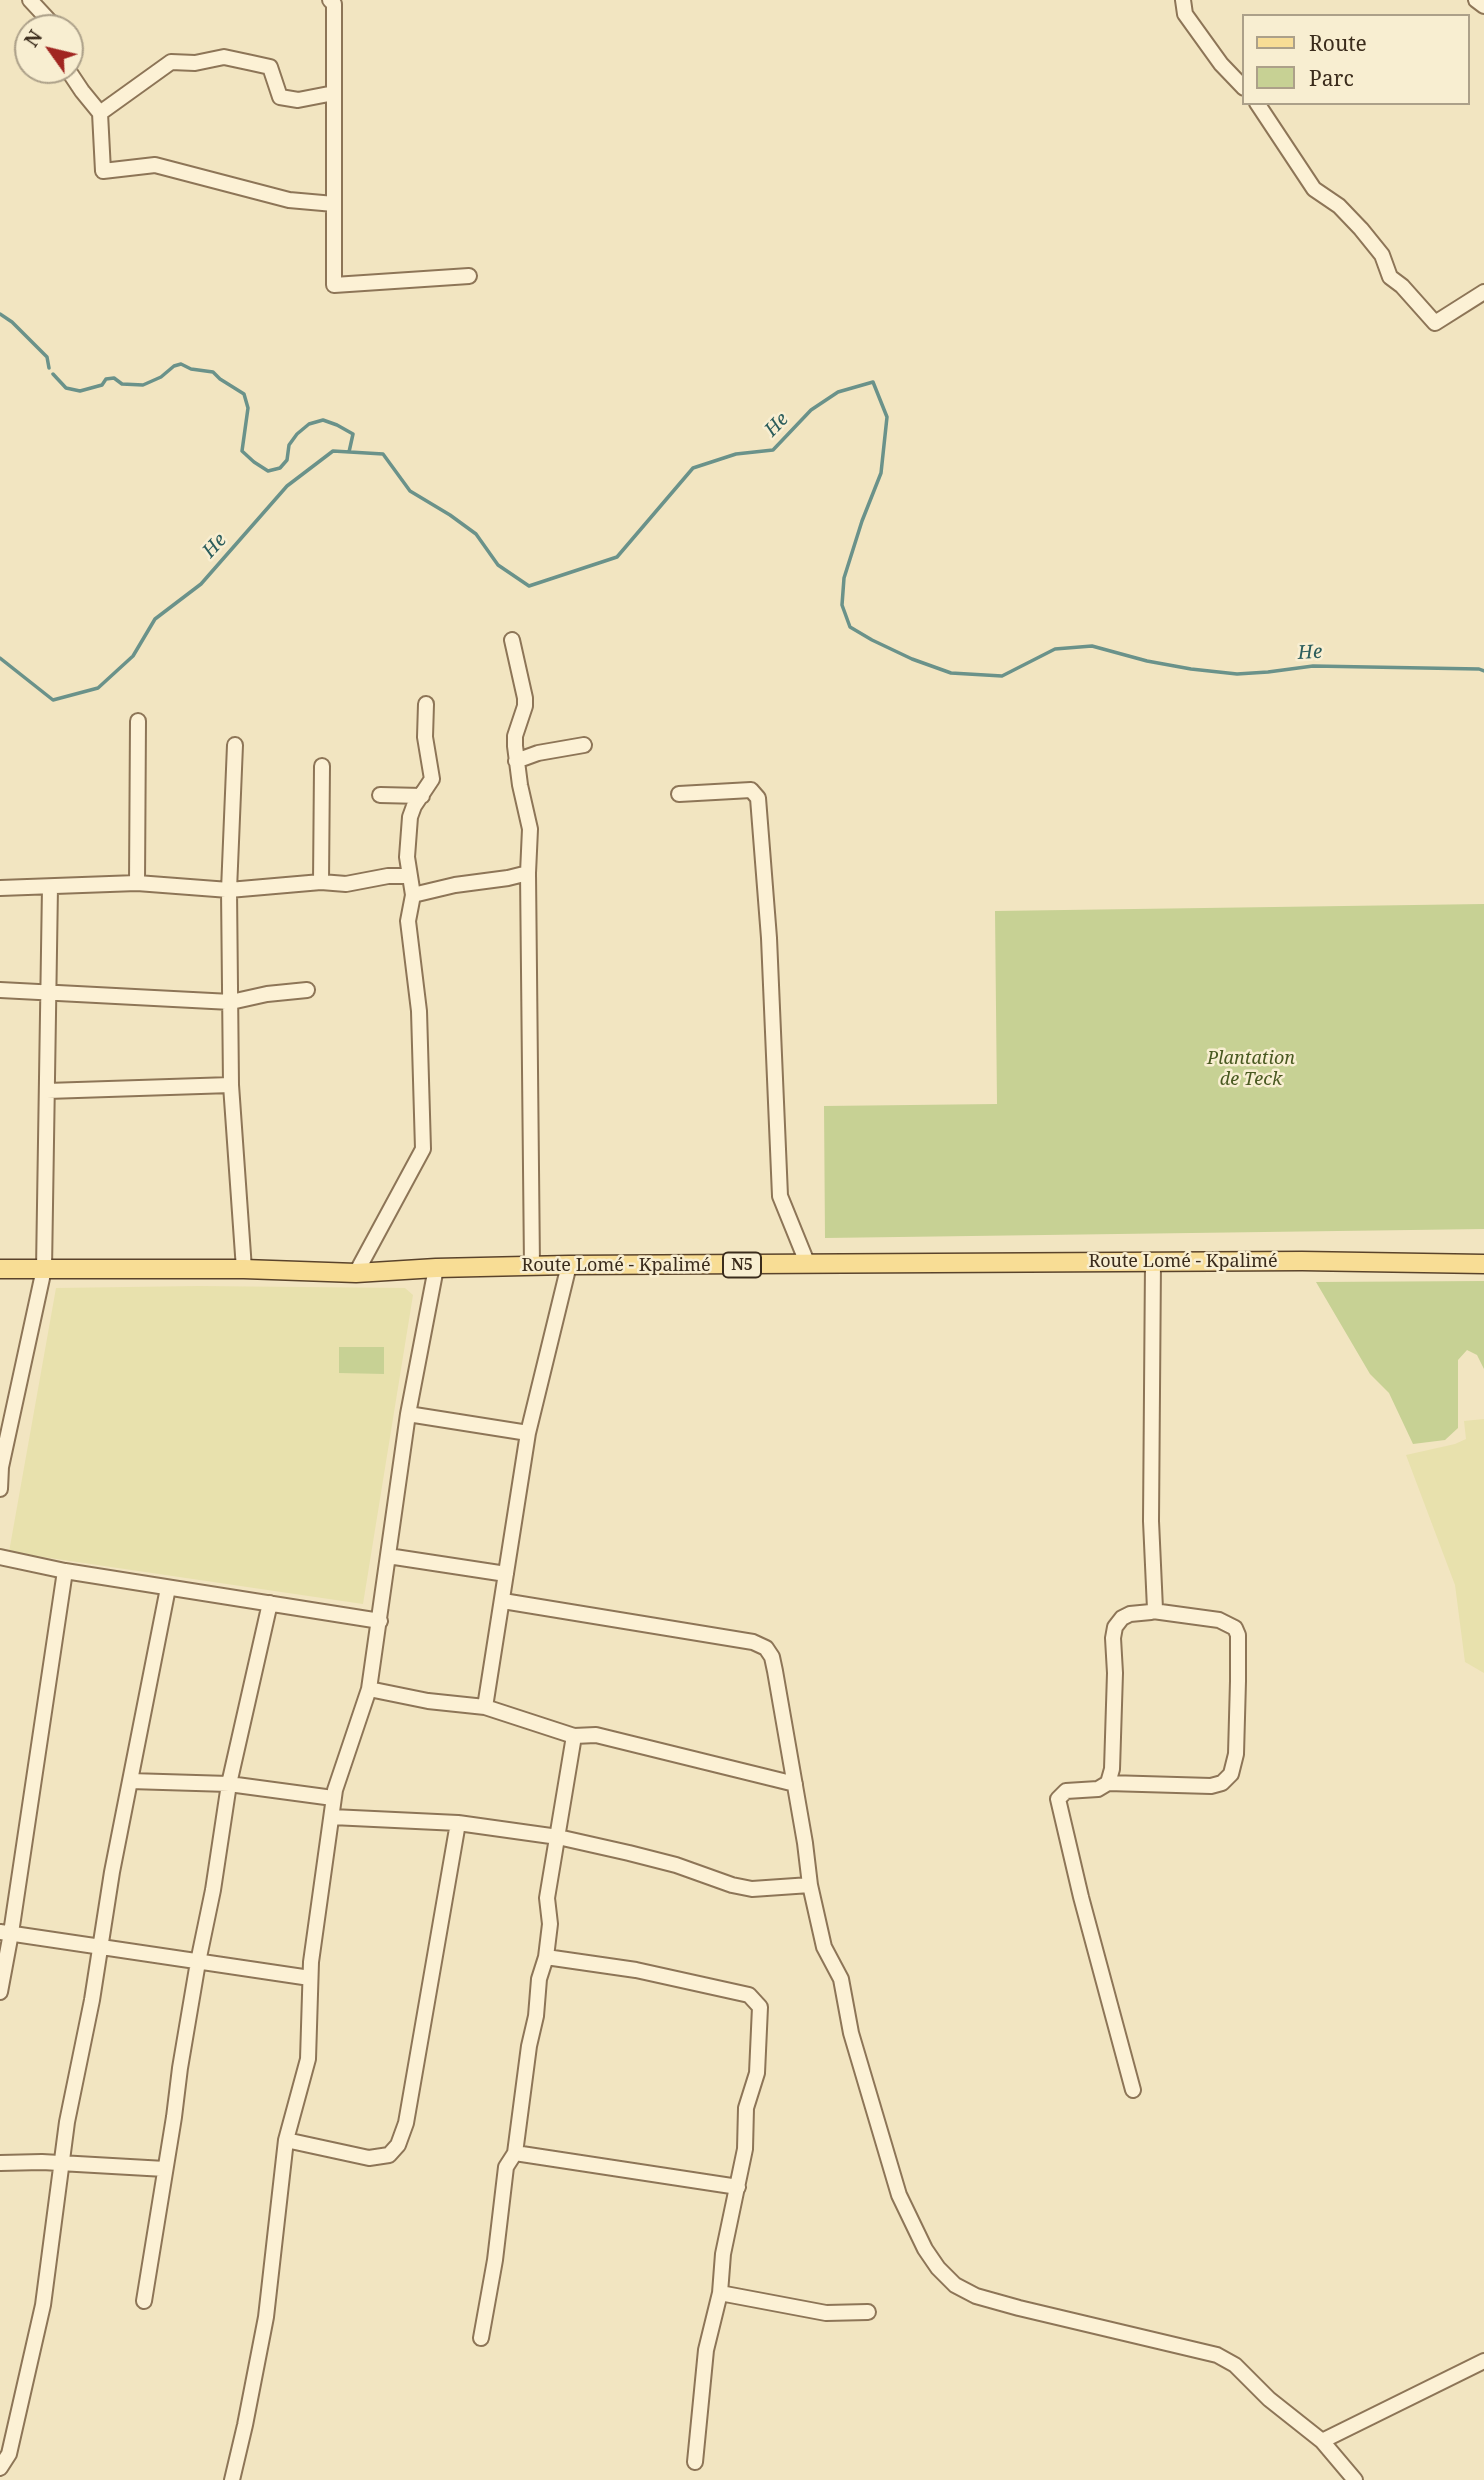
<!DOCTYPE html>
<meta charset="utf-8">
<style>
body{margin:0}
#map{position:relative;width:1484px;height:2480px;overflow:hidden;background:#f2e5c1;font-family:"Noto Serif",serif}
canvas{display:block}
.legend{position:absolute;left:1242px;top:14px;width:228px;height:91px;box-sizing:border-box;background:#f8eed1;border:2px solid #aca089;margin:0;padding:9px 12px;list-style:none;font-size:21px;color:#3b2c1c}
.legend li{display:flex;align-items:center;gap:14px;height:35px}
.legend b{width:35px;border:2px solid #aca089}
.north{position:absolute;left:14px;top:14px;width:70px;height:70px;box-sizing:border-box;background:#f8eed1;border:2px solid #aca089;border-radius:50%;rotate:304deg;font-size:19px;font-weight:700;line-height:28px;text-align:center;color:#3b2c1c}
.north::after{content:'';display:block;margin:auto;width:24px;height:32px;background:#a12621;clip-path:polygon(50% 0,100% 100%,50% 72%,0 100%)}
</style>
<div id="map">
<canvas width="1484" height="2480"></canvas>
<ul class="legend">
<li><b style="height:9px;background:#f8dd95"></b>Route</li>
<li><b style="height:19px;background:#c7d194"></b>Parc</li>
</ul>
<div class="north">N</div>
</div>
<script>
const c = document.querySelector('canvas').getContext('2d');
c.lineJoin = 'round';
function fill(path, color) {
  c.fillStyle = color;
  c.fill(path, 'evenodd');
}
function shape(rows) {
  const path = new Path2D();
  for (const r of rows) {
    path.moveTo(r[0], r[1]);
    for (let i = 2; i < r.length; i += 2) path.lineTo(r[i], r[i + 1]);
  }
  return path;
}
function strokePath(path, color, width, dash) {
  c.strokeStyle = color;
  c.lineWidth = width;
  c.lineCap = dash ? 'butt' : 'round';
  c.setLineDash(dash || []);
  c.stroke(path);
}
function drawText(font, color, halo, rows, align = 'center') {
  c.font = font + ' "Noto Serif",serif';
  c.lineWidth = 5;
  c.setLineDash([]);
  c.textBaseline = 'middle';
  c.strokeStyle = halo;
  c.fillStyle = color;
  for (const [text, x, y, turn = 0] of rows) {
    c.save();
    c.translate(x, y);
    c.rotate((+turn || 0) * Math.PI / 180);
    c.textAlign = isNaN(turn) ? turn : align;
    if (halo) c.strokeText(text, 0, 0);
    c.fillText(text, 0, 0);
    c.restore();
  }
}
const farmland = shape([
 [199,1286,405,1288,413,1295,363,1604,9,1552,56,1288],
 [1484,1419,1484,1673,1465,1662,1455,1585,1406,1455,1455,1444,1466,1439,1464,1421]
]);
const green = shape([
 [1484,904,1484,1229,825,1238,824,1106,997,1104,995,911],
 [1484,1281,1484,1369,1477,1355,1467,1350,1458,1360,1458,1428,1445,1440,1413,1444,1389,1393,1370,1374,1316,1282],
 [339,1347,384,1347,384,1374,339,1373]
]);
const stream = shape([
 [0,314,12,322,47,357,49,368],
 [53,374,66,388,80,391,102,385,106,379,114,378,122,384,143,385,161,377,174,366,181,364,191,369,213,372,220,379,244,394,248,408,242,451,254,462,268,471,280,468,287,460,289,445,297,434,309,424,323,420,337,425,353,434,349,452],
 [0,658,53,700,98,688,133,656,155,619,201,584,287,486,333,451,383,454,410,491,450,515,476,534,498,565,529,586,617,557,693,468,736,454,773,450,811,410,838,392,873,382,887,417,881,473,862,521,844,578,842,605,850,627,872,640,912,659,951,673,1002,676,1055,649,1092,646,1147,661,1191,669,1237,674,1268,672,1313,666,1479,669,1484,671]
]);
const minor = shape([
 [30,0,56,28],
 [330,0,334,4,334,285,469,276],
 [1183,0,1185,14,1221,64,1244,88],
 [1476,0,1484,6],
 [68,70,82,91,100,113],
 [1257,103,1314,189,1339,206,1361,229,1382,255,1390,277,1402,286,1435,323,1484,292],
 [334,204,289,200,155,165,103,171,100,113,171,62,195,63,224,57,252,63,270,67,280,97,298,100,334,93],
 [235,745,229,890,321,882,346,884,388,876,409,876],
 [516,761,538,753,584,745],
 [679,794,751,790,758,798,769,938,780,1196,808,1265],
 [380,795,422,796],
 [528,873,532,1266],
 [321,882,322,766],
 [137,883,138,721],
 [0,888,137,883,229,890,231,1085,244,1269],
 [413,895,455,885,508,878,528,873,530,829,520,785,515,746,515,736,525,706,525,698,512,640],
 [0,990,231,1002,267,994,307,990],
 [47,1091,231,1085],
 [356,1273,423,1149,419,1011,408,921,413,895,407,857,410,817,414,806,432,779,425,737,426,704],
 [408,1414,528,1433],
 [0,1489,1,1467,44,1269,50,887],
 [388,1556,506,1574],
 [0,1557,65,1571,380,1621],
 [503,1601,753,1642,766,1648,772,1657,775,1671,805,1843,810,1885,824,1947,841,1979,851,2033,899,2195,925,2249,938,2268,955,2285,976,2296,1019,2308,1217,2355,1235,2365,1269,2399,1322,2441],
 [369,1689,428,1701,485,1707,574,1736,596,1735,795,1784],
 [485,1707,528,1433,569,1265],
 [130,1781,229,1784,333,1798],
 [1108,1783,1211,1786,1222,1783,1231,1774,1236,1754,1238,1681,1238,1635,1235,1628,1219,1620,1153,1611],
 [458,1823,558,1837,629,1853,676,1865,732,1885,752,1889,810,1885],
 [0,1932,310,1978],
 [546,1957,636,1970,749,1995,760,2007,757,2073,746,2108,745,2149,723,2254,720,2293,706,2350,695,2462],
 [0,1992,11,1933,65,1571],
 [1133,2090,1081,1897,1058,1799,1066,1791,1098,1789,1108,1783,1112,1769,1115,1673,1113,1638,1115,1627,1122,1618,1130,1614,1151,1612,1155,1609,1151,1521,1153,1262],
 [286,2140,369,2158,389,2155,398,2145,406,2123,458,1823,332,1817],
 [515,2153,738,2187],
 [0,2163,42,2162,165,2169],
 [720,2293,826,2313,868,2312],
 [144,2301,174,2117,180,2068,198,1962,213,1890,229,1784,270,1603],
 [481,2338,495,2260,506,2167,515,2153,529,2046,536,2016,539,1979,546,1957,550,1924,547,1898,574,1736],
 [0,2468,9,2454,43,2305,67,2122,92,2000,112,1872,168,1588],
 [232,2480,245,2425,266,2317,286,2140,308,2059,311,1962,335,1790,369,1689,408,1414,436,1268],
 [1355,2480,1322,2441,1484,2361]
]);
const major = shape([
 [0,1269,244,1269,356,1273,436,1268,569,1265,1302,1261,1484,1264]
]);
const shields = [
 [742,1265,38]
];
const shieldNames = [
 ["N5",742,1265]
];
const parkNames = [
 ["Plantation",1251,1059],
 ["de Teck",1251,1080]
];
const streetNames = [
 ["Route Lomé - Kpalimé",1183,1262],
 ["Route Lomé - Kpalimé",616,1266]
];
const waterNames = [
 ["He",777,425,-46],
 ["He",215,546,-48],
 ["He",1310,653,-3]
];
fill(farmland, '#e8e1ad');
fill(green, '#c7d194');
strokePath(stream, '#6a928a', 3.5);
strokePath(minor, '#8d7557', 18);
strokePath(major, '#5a432b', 21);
strokePath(minor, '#fcf1d5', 14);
strokePath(major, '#f8dd95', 18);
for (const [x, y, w] of shields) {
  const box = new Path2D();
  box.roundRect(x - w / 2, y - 12.5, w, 25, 5);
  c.fillStyle = '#f8eed1';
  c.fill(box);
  strokePath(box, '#3b2c1c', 2);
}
drawText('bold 16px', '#3b2c1c', null, shieldNames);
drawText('italic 18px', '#495921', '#f8eed1', parkNames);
drawText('18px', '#3b2c1c', '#f8eed1', streetNames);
drawText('italic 19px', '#2a5c5b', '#f8eed1', waterNames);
</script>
